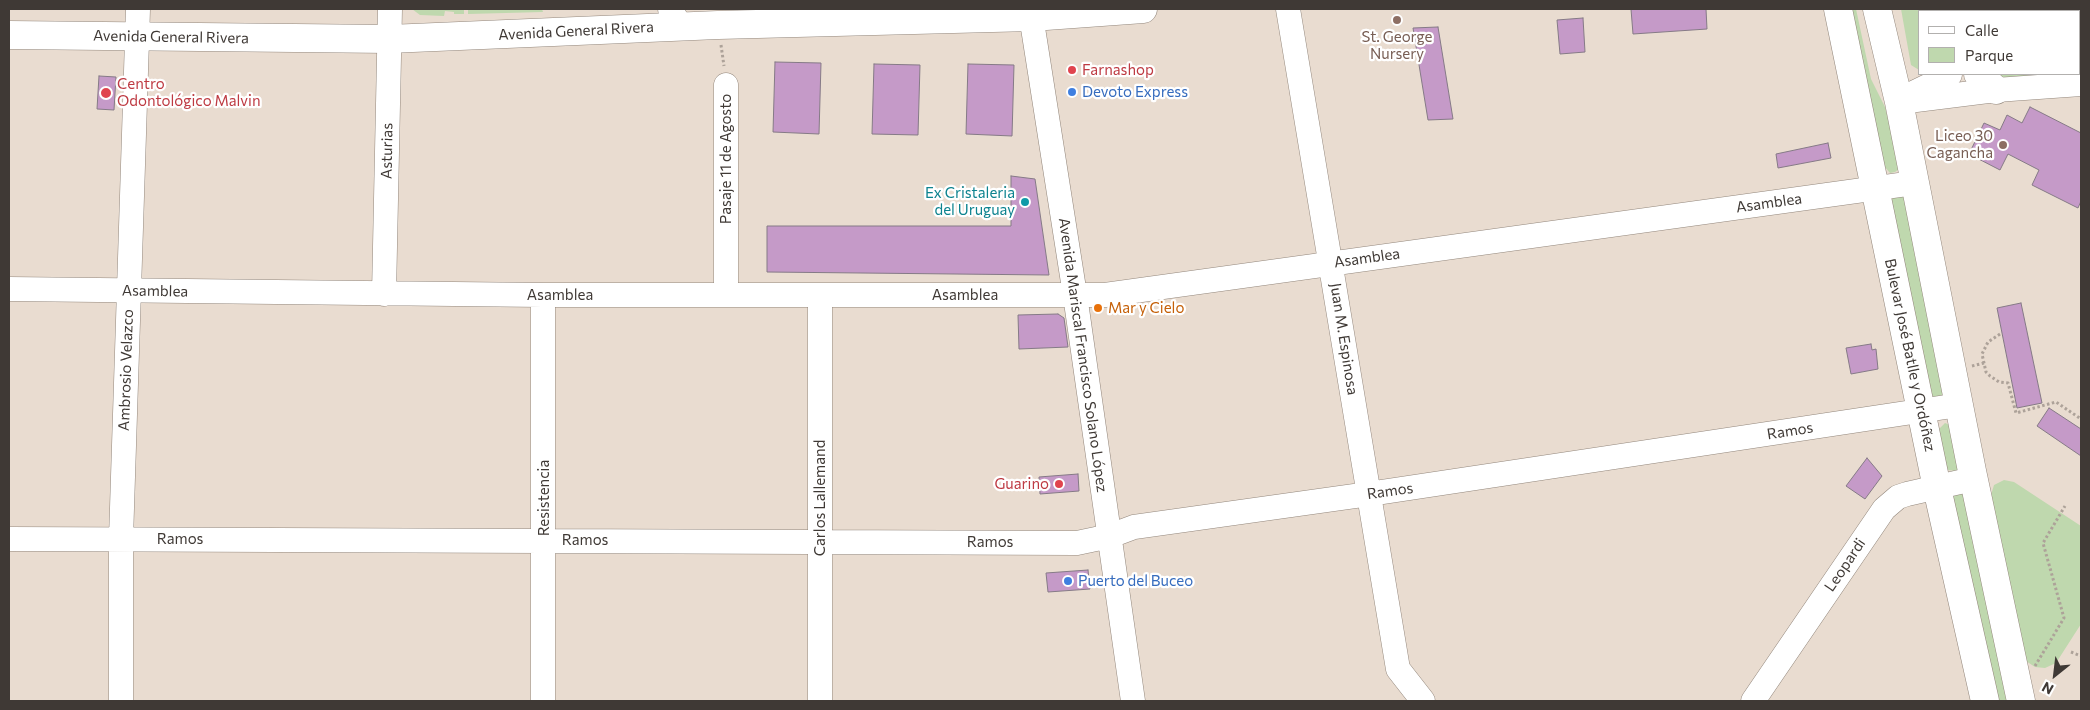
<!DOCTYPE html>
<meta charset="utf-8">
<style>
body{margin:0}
#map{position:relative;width:2090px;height:710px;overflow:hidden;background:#e9dcd0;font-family:Commissioner,sans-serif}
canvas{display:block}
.frame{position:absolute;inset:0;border:10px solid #3f3935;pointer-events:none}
.legend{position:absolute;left:1918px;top:10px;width:162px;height:65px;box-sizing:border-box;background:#fff;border:1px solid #b2b0ae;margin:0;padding:6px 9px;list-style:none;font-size:15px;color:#3f3935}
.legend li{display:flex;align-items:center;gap:10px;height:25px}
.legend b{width:25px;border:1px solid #b2b0ae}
.north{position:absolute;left:2030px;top:650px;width:50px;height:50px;-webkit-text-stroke:4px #fff;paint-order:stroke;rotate:209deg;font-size:14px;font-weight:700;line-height:20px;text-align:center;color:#3f3935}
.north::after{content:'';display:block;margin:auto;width:18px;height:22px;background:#3f3935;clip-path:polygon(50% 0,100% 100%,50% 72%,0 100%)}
</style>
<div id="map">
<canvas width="2090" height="710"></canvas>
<div class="frame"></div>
<ul class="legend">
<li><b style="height:6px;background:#fff"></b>Calle</li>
<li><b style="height:14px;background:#bfd8ae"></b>Parque</li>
</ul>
<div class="north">N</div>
</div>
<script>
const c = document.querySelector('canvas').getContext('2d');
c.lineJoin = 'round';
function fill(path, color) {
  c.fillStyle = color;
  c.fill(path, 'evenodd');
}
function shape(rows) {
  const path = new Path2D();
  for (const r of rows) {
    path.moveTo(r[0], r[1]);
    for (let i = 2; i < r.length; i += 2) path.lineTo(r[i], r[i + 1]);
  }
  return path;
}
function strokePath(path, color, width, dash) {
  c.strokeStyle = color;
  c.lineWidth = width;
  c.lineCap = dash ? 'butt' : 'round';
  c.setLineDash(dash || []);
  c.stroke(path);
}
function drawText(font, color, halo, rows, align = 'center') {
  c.font = font + ' Commissioner,sans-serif';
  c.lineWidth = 4.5;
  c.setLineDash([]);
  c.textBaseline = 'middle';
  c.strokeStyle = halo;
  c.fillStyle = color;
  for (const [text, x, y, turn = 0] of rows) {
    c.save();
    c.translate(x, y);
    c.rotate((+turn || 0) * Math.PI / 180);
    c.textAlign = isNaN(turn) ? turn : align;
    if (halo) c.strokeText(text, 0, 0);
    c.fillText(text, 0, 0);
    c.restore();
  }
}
const green = shape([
 [412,9,464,9,464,14,454,14,454,12,445,11,444,16,420,15],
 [468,9,542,9,543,12,468,14],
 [1852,9,1856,9,1871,79,1885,107,1890,125,1899,169,1895,172,1890,173,1883,165],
 [1901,9,1999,9,1997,11,1919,11,1919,70,1911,65],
 [2023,9,2081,9,2081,75,2009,81,1986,74,2079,74,2079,11,2022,11],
 [1895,196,1902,196,1906,199,1947,396,1932,399,1891,204,1892,199],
 [1945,423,1950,425,1958,469,1956,471,1948,470,1946,467,1938,430],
 [2004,480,2014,482,2081,526,2081,624,2056,663,2045,668,2035,667,2026,661,1991,495,1994,485],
 [1962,493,1964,494,2011,701,1996,701,1952,498,1954,495]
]);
const building = shape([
 [1631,9,1706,9,1707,29,1633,34,1631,9],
 [1583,18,1585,52,1560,54,1557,20,1583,18],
 [1438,27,1453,119,1428,120,1413,28,1438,27],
 [775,62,821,63,819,134,773,132,775,62],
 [874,64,920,65,918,135,872,134,874,64],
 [968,64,1014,65,1012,136,966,134,968,64],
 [99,76,116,77,114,110,97,109,99,76],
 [2030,107,2081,133,2081,201,2078,208,2032,185,2039,170,2008,154,2000,170,1969,154,1984,123,2000,130,2007,115,2022,123,2030,107],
 [1828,143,1831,158,1778,168,1776,154,1828,143],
 [1011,176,1035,179,1049,275,767,272,767,226,1011,226,1011,176],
 [2021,303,2042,403,2017,408,1997,308,2021,303],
 [1058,314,1064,318,1068,347,1019,349,1018,315,1058,314],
 [1871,344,1872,350,1876,349,1878,369,1851,374,1846,348,1871,344],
 [2049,408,2081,429,2081,456,2037,426,2049,408],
 [1867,458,1882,476,1865,499,1846,486,1867,458],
 [1078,474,1079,491,1040,494,1039,477,1078,474],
 [1088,570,1090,589,1048,592,1046,573,1088,570]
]);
const path = shape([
 [721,45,724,66],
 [2000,334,1988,342,1982,354,1986,372,1990,376,1999,382,2008,383,2016,413,2056,402,2081,419],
 [1972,366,1984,363],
 [2071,652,2081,656],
 [2035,666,2064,618,2043,543,2065,506]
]);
const minor = shape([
 [670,9,681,26],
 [1030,9,1075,295,1133,701],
 [1288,9,1398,669,1423,701],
 [1908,101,1996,90,2081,84],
 [9,289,543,295,1105,295,1914,183],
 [384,294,390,9],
 [543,295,543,701],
 [726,295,726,85],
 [9,539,1077,543,1110,536,1134,527,1369,494,1959,405],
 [121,701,121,539,138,9],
 [820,701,820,296],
 [1753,701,1884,509,1898,497,1907,494,1973,479]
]);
const major = shape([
 [1838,9,1937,488,1985,701],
 [1877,9,1899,102,1972,471,2021,701],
 [2007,11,2008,9],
 [9,35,389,39,718,25,1032,17,1143,9],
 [1978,74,1996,90],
 [1899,102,1930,87,1948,74]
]);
const markers = [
 [1397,20,5,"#8d6e63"],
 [1072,70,5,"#e0444e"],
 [1072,92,5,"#3f7fe0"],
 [106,93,6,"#e0444e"],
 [2003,145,5,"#8d6e63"],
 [1025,202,5,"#0f9aa8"],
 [1098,308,5,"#e8710a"],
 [1059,484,5,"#e0444e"],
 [1068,581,5,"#3f7fe0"]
];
const streetNames = [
 ["Avenida General Rivera",576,31,-3],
 ["Avenida General Rivera",171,37,1],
 ["Asturias",387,151,-89],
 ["Pasaje 11 de Agosto",726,159,-90],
 ["Asamblea",1769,203,-8],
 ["Asamblea",1367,258,-8],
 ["Asamblea",155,291,1],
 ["Asamblea",560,295],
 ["Asamblea",965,295],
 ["Juan M. Espinosa",1344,339,81],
 ["Avenida Mariscal Francisco Solano López",1083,355,82],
 ["Bulevar José Batlle y Ordóñez",1910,355,78],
 ["Ambrosio Velazco",126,370,-88],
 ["Ramos",1790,431,-9],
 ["Ramos",1390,491,-8],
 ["Resistencia",544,498,-90],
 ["Carlos Lallemand",820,498,-90],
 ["Ramos",180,539],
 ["Ramos",585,540],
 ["Ramos",990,542],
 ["Leopardi",1845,565,-56]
];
const educationNames = [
 ["St. George",1397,37],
 ["Nursery",1397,54],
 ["Liceo 30",1993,136,"right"],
 ["Cagancha",1993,153,"right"]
];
const healthNames = [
 ["Farnashop",1082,70],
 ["Centro",117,84],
 ["Odontológico Malvin",117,101],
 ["Guarino",1049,484,"right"]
];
const shopNames = [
 ["Devoto Express",1082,92],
 ["Puerto del Buceo",1078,581]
];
const cultureNames = [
 ["Ex Cristaleria",1015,193],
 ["del Uruguay",1015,210]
];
const foodNames = [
 ["Mar y Cielo",1108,308]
];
fill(green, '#bfd8ae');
fill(building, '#c59ac8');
strokePath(building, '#857a86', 1);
strokePath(minor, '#93877c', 25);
strokePath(major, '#93877c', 29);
strokePath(path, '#ada299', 3, [2.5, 2.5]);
strokePath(minor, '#fff', 24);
strokePath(major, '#fff', 28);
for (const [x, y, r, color] of markers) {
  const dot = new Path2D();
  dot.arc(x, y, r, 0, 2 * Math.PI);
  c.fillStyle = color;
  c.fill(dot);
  strokePath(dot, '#fff', 2);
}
drawText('15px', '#3f3935', '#fff', streetNames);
drawText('15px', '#785e54', '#fff', educationNames);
drawText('15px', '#be3a42', '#fff', healthNames, 'left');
drawText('15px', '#366cbe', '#fff', shopNames, 'left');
drawText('15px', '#0d838f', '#fff', cultureNames, 'right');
drawText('15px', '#c56008', '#fff', foodNames, 'left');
</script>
